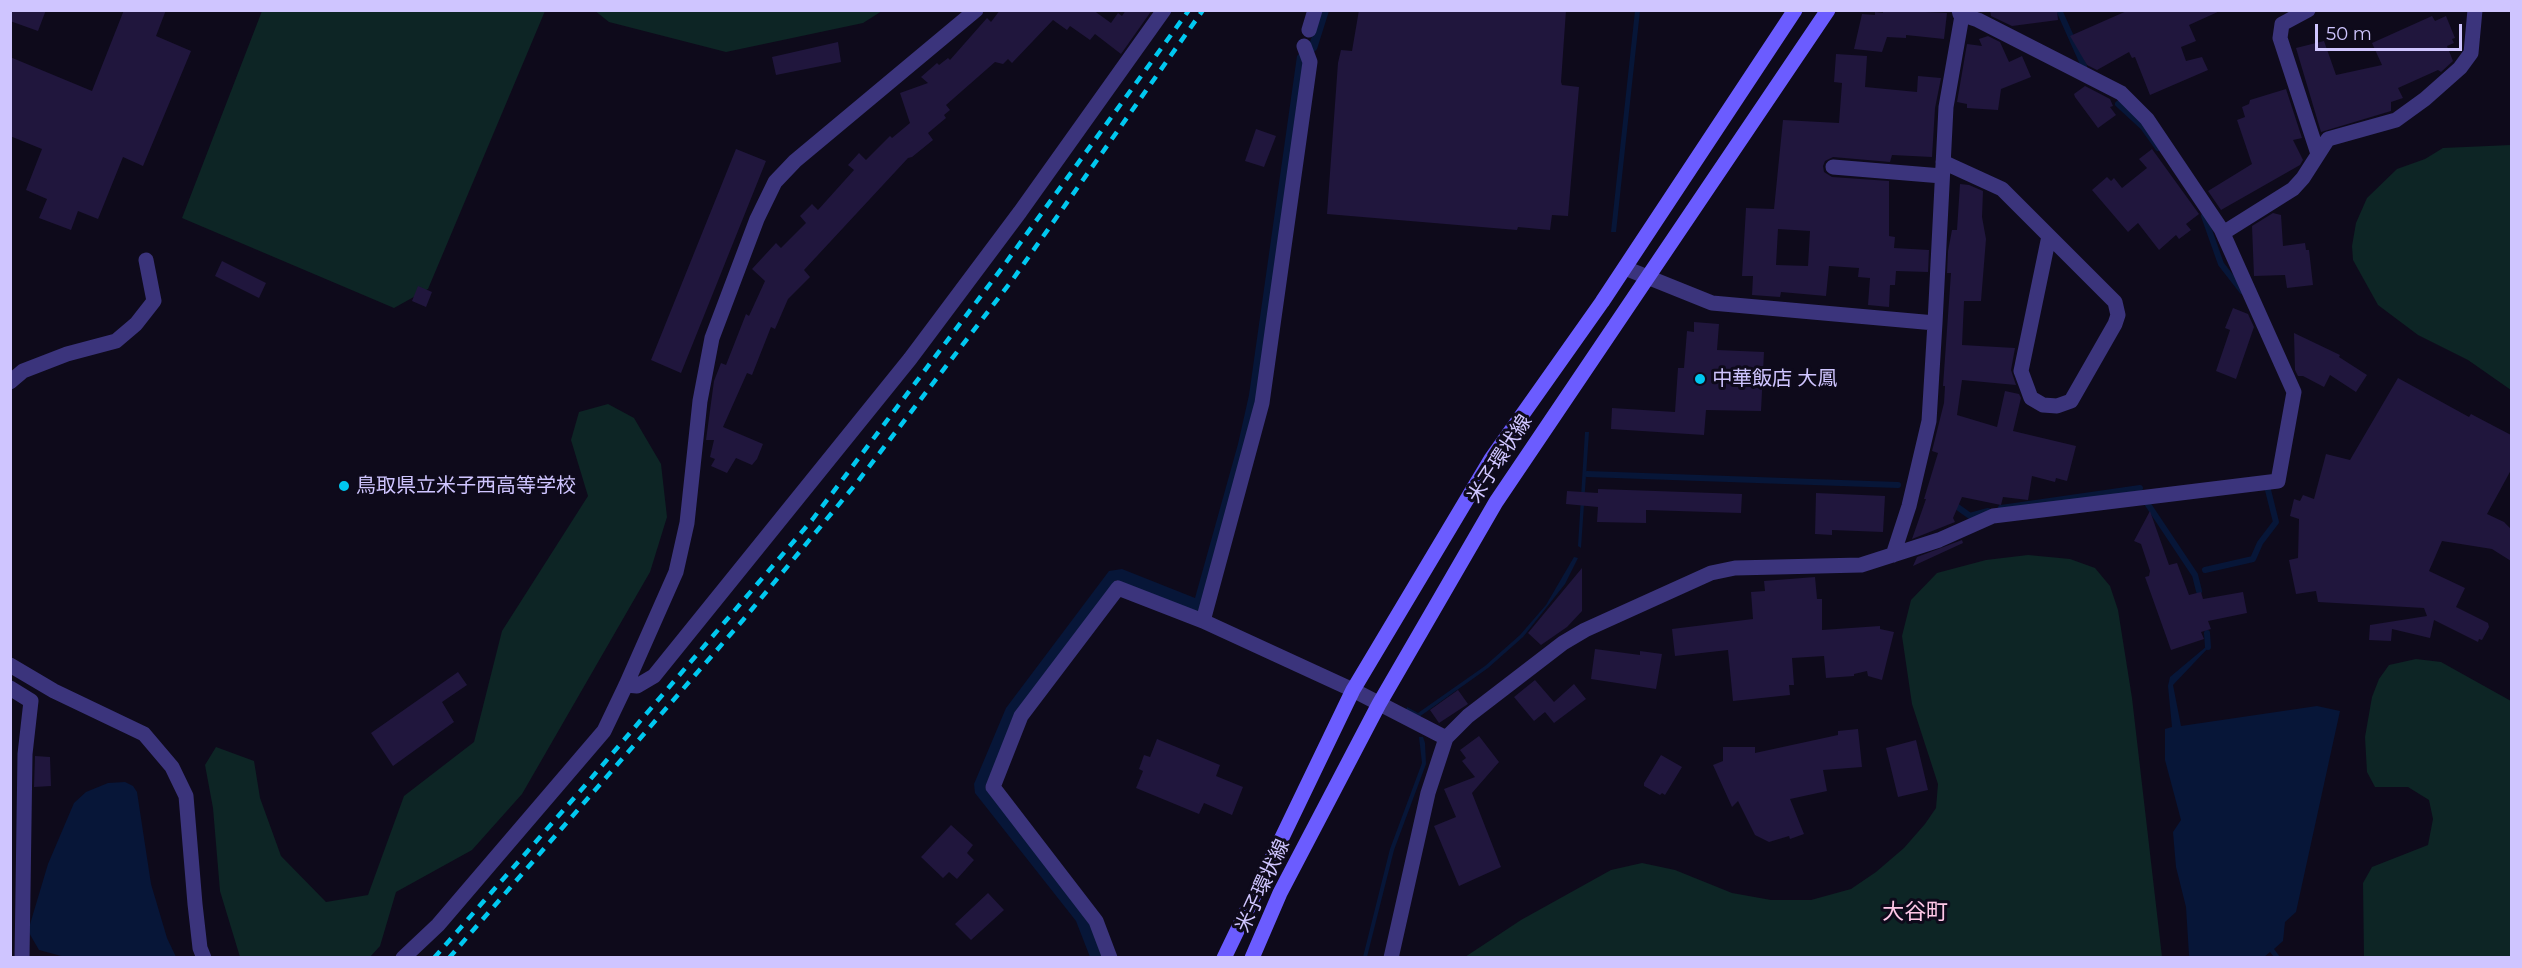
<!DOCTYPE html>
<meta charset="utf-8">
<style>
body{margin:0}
#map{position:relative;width:2522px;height:968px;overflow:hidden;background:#0e0a1b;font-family:Montserrat,sans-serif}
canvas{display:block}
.frame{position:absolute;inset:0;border:12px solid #cfc5ff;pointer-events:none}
.scale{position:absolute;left:2315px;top:24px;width:147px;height:27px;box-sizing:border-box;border:3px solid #cfc5ff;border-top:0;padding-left:8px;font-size:18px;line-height:21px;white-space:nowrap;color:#cfc5ff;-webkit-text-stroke:4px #0e0a1b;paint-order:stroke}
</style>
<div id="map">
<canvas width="2522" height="968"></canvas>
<div class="frame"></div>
<div class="scale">50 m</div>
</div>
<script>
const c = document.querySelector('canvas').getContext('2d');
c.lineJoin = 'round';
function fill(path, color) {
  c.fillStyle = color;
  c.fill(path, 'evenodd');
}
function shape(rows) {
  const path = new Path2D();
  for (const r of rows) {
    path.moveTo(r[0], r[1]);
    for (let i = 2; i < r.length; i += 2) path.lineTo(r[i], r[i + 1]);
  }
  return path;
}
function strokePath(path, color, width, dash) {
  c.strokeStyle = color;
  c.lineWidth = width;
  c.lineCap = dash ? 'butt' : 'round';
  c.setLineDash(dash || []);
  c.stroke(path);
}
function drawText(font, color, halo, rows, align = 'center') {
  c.font = font + ' Montserrat,"Noto Sans JP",sans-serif';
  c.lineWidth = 6;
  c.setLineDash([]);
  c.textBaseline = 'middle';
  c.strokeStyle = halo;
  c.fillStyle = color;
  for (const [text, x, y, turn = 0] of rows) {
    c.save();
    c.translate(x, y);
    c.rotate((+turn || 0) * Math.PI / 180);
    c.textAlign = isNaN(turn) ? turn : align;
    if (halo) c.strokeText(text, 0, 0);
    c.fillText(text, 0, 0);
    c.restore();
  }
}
const green = shape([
 [594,10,882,10,882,11,863,23,726,52,609,22],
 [262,11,545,11,428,289,394,308,182,218],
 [2511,145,2512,145,2511,390,2468,360,2418,335,2378,305,2353,260,2352,246,2356,223,2367,198,2397,169,2425,159,2443,148],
 [608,404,634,418,661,464,667,517,650,572,522,794,472,850,396,892,380,946,370,957,240,957,220,891,213,808,205,765,216,747,254,761,260,798,281,856,326,902,368,895,404,796,474,742,502,631,588,496,571,440,579,412],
 [2028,555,2070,559,2095,568,2110,586,2118,610,2132,698,2162,957,1465,957,1521,920,1611,870,1642,863,1675,870,1732,893,1771,900,1811,900,1851,889,1876,872,1904,848,1925,824,1936,808,1938,784,1912,704,1902,636,1911,600,1937,573,1986,560],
 [2416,659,2441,662,2511,701,2511,957,2364,957,2363,883,2372,867,2428,845,2433,819,2429,800,2408,787,2375,787,2367,772,2365,737,2372,697,2379,679,2389,665]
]);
const water = shape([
 [1320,11,1329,11,1317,49,1304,63,1256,403,1200,613,1116,580,1016,714,985,787,1092,925,1104,957,1090,957,1076,921,975,793,974,784,1006,708,1109,571,1122,569,1195,598,1238,444,1249,395,1297,56,1310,42],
 [1635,11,1640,11,1632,84,1616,232,1611,232],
 [1585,432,1589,432,1581,548,1578,546],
 [1574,557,1578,558,1565,584,1523,637,1488,668,1419,717,1406,710,1407,707,1418,713,1485,666,1520,635,1546,605],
 [2208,641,2210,646,2173,685,2181,726,2317,706,2340,711,2296,912,2285,922,2283,941,2274,949,2280,957,2274,957,2270,952,2263,958,2190,958,2189,955,2186,907,2176,867,2173,832,2181,820,2165,760,2165,729,2172,727,2168,686,2170,677,2207,646],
 [1419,737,1423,737,1425,743,1426,764,1394,850,1367,957,1363,957,1390,849,1422,763],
 [125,782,133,786,137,792,151,884,167,938,176,957,65,957,39,950,28,931,48,864,74,803,86,792,108,783]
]);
const stream = shape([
 [2059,10,2084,66],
 [2118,104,2143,127,2158,148],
 [2204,216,2221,264,2242,291],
 [1587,474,1898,485],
 [1952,503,1970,516,1988,511],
 [2147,503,2195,575,2199,591],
 [2001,508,2140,488],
 [2205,570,2253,559,2260,543,2276,522,2268,490],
 [2207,633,2208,647]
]);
const building = shape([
 [10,10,46,10,38,31,10,21],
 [124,10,166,10,156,36,191,51,143,166,123,157,98,219,78,211,71,230,39,218,47,199,26,190,42,149,10,136,10,57,92,91],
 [1000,10,1093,10,1111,23,1118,13,1122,16,1126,10,1152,10,1121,54,1095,34,1090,40,1070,26,1067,30,1053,20,1012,63,1008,59,1003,64,995,62,946,105,950,110,944,115,946,118,928,133,933,140,912,157,908,158,804,270,810,277,788,299,775,329,771,327,752,375,747,373,723,427,763,444,757,459,752,465,736,458,727,473,711,466,715,459,710,457,714,440,706,440,714,381,721,363,726,365,746,314,749,316,765,281,752,269,776,243,781,248,806,223,800,216,812,204,818,210,854,170,848,165,859,153,866,160,890,136,892,138,910,123,900,93,928,83,921,77,937,63,939,65,948,58,950,60,987,18,991,22],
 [1359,10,1566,10,1561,82,1562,85,1579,87,1568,216,1552,215,1550,230,1518,227,1517,230,1327,214,1338,63,1341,50,1352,51],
 [1883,10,1947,13,1944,39,1906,35,1906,38,1887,37,1882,52,1854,49,1862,14,1875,15,1875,12,1883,13],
 [1990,10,2057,10,2058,20,2012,26,1991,16],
 [2129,10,2222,10,2189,25,2196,41,2181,47,2186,61,2202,57,2208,70,2150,95,2135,57,2132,58,2129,52,2097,70,2087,65,2070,36],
 [2432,16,2435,21,2446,16,2455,38,2452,39,2454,43,2447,46,2453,61,2441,72,2438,70,2398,88,2403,98,2391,102,2391,111,2321,132,2296,48,2324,41,2336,75,2382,65,2372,43],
 [1988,36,2000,42,2009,62,2022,56,2031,77,2001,89,1998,110,1967,108,1967,104,1957,102,1967,44,1982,46,1979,39],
 [838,42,841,62,776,75,772,57],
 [1836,54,1867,56,1865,87,1917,92,1918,76,1941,78,1935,108,1932,157,1892,155,1890,162,1833,157,1825,161,1823,166,1824,172,1832,177,1889,181,1889,236,1895,237,1894,248,1929,250,1928,272,1896,271,1895,285,1890,285,1889,307,1868,305,1870,278,1858,277,1859,268,1829,266,1826,296,1781,292,1780,297,1752,295,1753,276,1742,276,1746,208,1774,209,1783,120,1839,123,1842,83,1834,82],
 [1778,229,1810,231,1808,266,1776,265],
 [2085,86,2110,99,2113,106,2110,107,2116,115,2098,128,2075,97,2074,94],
 [2286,89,2302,138,2293,140,2303,160,2300,165,2221,210,2208,191,2252,164,2237,120,2245,117,2242,107,2249,104,2250,100],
 [1256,129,1276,136,1264,167,1245,161],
 [736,149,766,161,681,373,651,360],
 [2152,149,2199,214,2186,224,2191,230,2179,239,2176,235,2159,250,2138,223,2128,232,2092,190,2107,177,2111,181,2114,178,2122,188,2147,168,2139,159],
 [1960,184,1969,185,1983,191,1982,217,1986,239,1981,301,1964,301,1962,345,2015,348,2011,370,2016,385,1962,380,1957,415,1997,427,2005,391,2019,394,2021,398,2013,431,2076,446,2067,481,2056,478,2055,482,2032,476,2028,500,2003,497,2001,505,1962,497,1953,518,1955,522,1912,539,1926,499,1924,499,1938,453,1932,451,1944,403,1945,386,1943,386,1951,273,1947,273,1948,251,1952,230,1957,230],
 [2273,213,2281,215,2283,246,2305,243,2306,250,2309,250,2313,285,2287,288,2285,275,2254,276,2252,226],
 [222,261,266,283,259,298,215,276],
 [418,286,432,292,426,307,412,301],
 [2233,308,2248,314,2254,327,2236,379,2216,371,2230,330,2225,328],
 [1694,322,1719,324,1717,350,1764,352,1761,411,1706,410,1704,435,1611,429,1612,408,1675,412,1678,368,1684,368,1687,331,1694,332],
 [2294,333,2340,355,2339,357,2367,375,2356,392,2330,375,2324,387,2303,376,2298,376,2295,370],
 [2398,378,2469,417,2471,414,2511,435,2511,470,2487,514,2504,522,2511,529,2511,561,2492,549,2442,541,2429,571,2465,588,2456,607,2488,623,2489,627,2482,640,2479,639,2478,642,2434,620,2430,638,2392,629,2391,641,2369,640,2370,625,2427,616,2424,608,2318,602,2316,591,2296,594,2289,560,2298,558,2299,519,2290,516,2294,499,2300,501,2303,495,2314,499,2326,454,2350,460],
 [1598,489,1742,494,1741,513,1646,510,1646,523,1597,522,1598,507,1566,504,1567,491,1598,493],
 [1816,493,1885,496,1883,532,1832,530,1832,535,1815,534],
 [2150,511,2169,565,2177,563,2189,595,2201,592,2203,599,2243,592,2247,613,2208,621,2211,629,2201,632,2204,639,2171,650,2145,577,2149,576,2150,571,2141,544,2134,541],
 [1962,540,1963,543,1913,566,1917,557],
 [1582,568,1582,611,1567,627,1541,645,1528,633],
 [1815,577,1817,599,1822,599,1822,630,1880,626,1880,629,1894,632,1882,680,1868,676,1867,671,1854,674,1854,676,1826,678,1824,656,1792,658,1794,685,1789,685,1790,695,1733,701,1728,650,1675,656,1672,629,1753,619,1751,592,1765,591,1764,581],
 [1595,649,1640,655,1640,651,1662,654,1656,689,1591,679],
 [458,672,467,685,442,702,454,722,393,766,371,733],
 [1535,680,1554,702,1574,684,1586,699,1554,723,1545,712,1534,721,1514,697],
 [1458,690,1468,704,1439,723,1430,710],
 [1858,729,1862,767,1823,770,1827,791,1790,799,1804,834,1790,839,1789,836,1769,842,1755,835,1738,801,1732,807,1713,765,1723,761,1723,747,1755,747,1755,753,1838,735,1838,731],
 [1479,736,1499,762,1472,793,1501,867,1459,886,1434,826,1456,817,1444,789,1475,777,1462,761,1466,758,1460,750],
 [1157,739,1220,765,1216,776,1243,787,1232,815,1204,803,1199,814,1136,788,1143,771,1139,769,1144,755,1150,757],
 [1916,740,1928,790,1898,797,1886,748],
 [1661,755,1682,767,1665,795,1662,793,1660,795,1644,786,1644,783],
 [35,756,50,757,51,786,34,787],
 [951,825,973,845,967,853,974,860,957,879,949,872,943,878,921,857],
 [988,893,1004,910,971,940,955,924]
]);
const minor = shape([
 [2308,10,2282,24,2280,38,2318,154],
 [1309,30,1315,10],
 [1943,162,2002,189,2115,302,2118,315,2115,324,2071,401,2057,406,2043,405,2031,398,2021,371,2049,236],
 [1833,167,1942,176],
 [2223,233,2293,189,2303,178,2328,139,2396,120,2425,99,2460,68,2471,53,2475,10],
 [1625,268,1712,303,1935,323,1929,421,1909,506,1893,555],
 [1935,323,1946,107,1963,10],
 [10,382,23,371,67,354,116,341,136,324,154,301,146,260],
 [1203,621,1262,403,1310,62,1304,46],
 [10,665,54,691,144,734,172,767,186,796,195,904,200,948,204,958],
 [626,685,637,686,654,676,910,359,1020,212,1164,10],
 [10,688,31,701,25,754,22,958],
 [403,958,438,925,604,731,626,685,676,572,687,523,700,401,712,338,757,219,775,182,795,161,976,10],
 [1110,958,1096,921,993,787,1021,716,1118,588,1203,621,1353,690,1446,738],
 [1391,958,1428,793,1446,738,1468,716,1563,643,1585,630,1711,573,1735,568,1861,565,1939,540,1993,516,2278,481,2294,392,2221,229,2147,119,2121,93,1978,20,1960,14,1959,10]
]);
const secondary = shape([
 [1224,958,1353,690,1491,459,1602,302,1795,10],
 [1252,958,1280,893,1379,704,1496,502,1828,10]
]);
const rail = shape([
 [434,958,582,789,812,520,1002,268,1189,10],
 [449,958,743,620,855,485,1013,279,1203,10]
]);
const markers = [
 [1700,379,6,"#00c8f0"],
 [344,486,6,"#00c8f0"]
];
const poiNames = [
 ["中華飯店 大鳳",1712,379],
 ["鳥取県立米子西高等学校",356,486]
];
const streetNames = [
 ["米子環状線",1500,459,-57],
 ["米子環状線",1263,886,-65]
];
const quarterNames = [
 ["大谷町",1915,913]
];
fill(green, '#0d2525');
fill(water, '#071638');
strokePath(stream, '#071638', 6);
fill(building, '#20163d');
strokePath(minor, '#3b347c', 15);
strokePath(secondary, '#6b5cff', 15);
strokePath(rail, '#00c8f0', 4.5, [9, 8]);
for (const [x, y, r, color] of markers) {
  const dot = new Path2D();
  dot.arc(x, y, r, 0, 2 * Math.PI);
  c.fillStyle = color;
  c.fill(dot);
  strokePath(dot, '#0e0a1b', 2);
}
drawText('20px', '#cfc5ff', '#0e0a1b', poiNames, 'left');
drawText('20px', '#cfc5ff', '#0e0a1b', streetNames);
drawText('22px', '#ffc7e7', '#0e0a1b', quarterNames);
</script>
